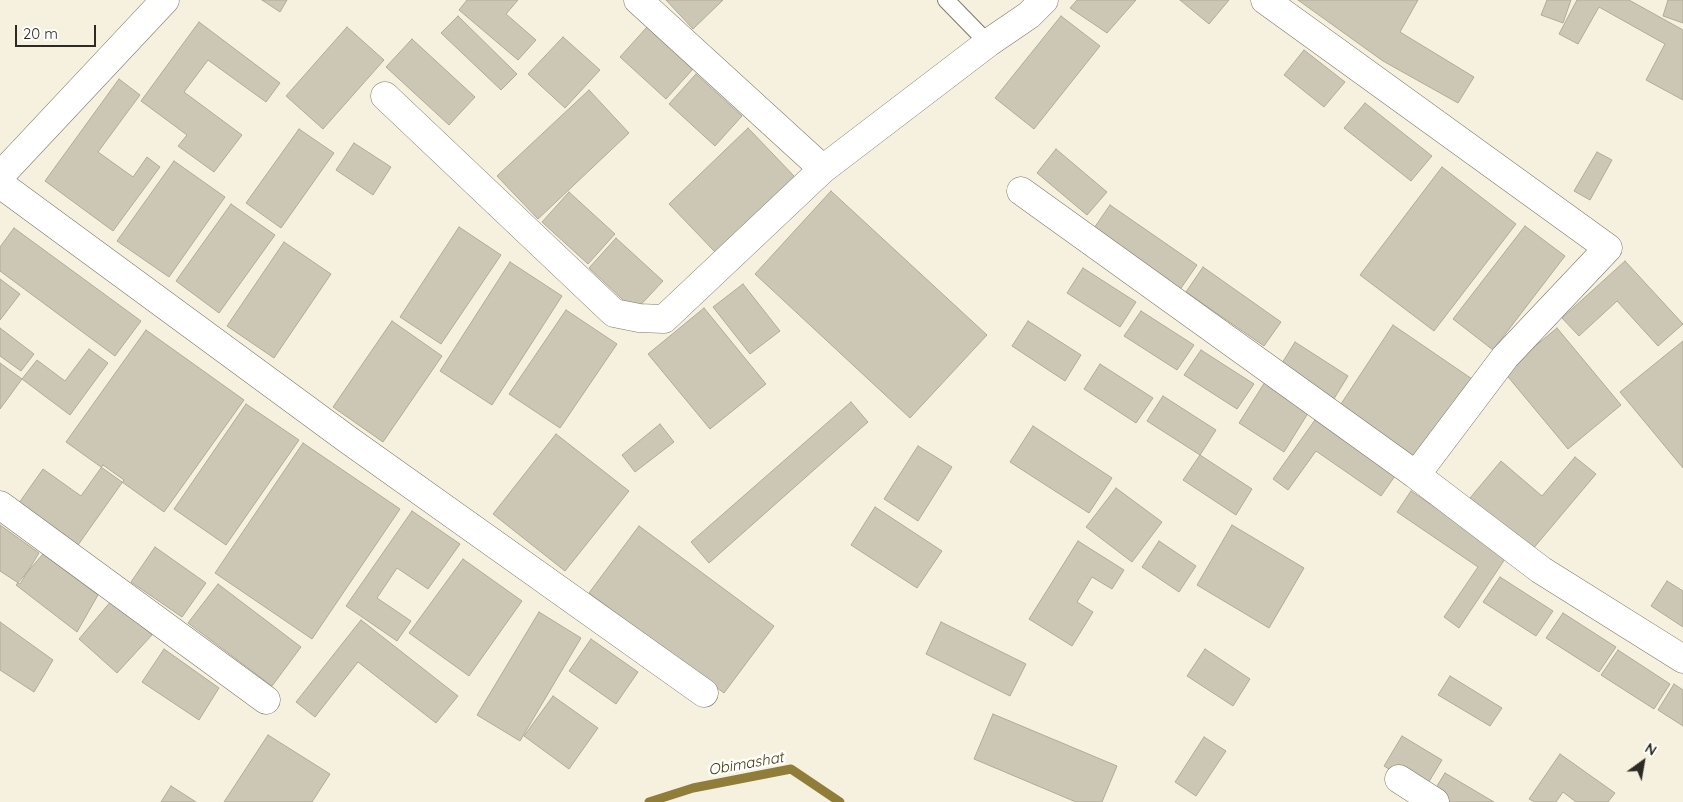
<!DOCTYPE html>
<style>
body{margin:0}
#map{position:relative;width:1683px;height:802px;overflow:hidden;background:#f6f1de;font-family:Quicksand,sans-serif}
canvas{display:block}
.north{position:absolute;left:1618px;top:737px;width:50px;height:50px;-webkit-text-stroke:4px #fffefa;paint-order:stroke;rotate:32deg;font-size:14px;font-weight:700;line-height:20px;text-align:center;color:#2c2a23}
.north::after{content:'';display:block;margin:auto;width:18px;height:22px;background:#2c2a23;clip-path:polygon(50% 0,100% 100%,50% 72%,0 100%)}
.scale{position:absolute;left:15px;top:25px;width:81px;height:22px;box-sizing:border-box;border:2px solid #2c2a23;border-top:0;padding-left:6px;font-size:15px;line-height:18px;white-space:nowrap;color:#2c2a23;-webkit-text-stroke:4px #fffefa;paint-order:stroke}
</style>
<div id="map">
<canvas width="1683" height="802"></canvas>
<div class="north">N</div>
<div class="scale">20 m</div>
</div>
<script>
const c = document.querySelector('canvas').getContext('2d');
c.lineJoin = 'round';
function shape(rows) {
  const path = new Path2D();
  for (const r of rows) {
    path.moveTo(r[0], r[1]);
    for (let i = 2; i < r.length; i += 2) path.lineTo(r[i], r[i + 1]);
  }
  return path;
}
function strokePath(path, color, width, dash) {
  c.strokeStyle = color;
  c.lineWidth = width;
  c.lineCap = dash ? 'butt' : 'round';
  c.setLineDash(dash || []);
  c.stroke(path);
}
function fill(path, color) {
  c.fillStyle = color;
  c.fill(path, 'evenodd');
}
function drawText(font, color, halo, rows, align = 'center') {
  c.font = font + ' Quicksand,sans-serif';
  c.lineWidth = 5;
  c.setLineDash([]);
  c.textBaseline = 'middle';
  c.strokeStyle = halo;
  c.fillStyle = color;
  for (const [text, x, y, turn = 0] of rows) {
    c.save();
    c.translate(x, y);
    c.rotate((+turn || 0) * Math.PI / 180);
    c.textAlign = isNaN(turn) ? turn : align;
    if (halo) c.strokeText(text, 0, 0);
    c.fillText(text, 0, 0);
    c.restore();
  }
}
const stream = shape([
 [649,802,693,788,791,769,840,802]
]);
const building = shape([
 [262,0,287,0,280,12,262,0],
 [467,0,518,0,506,14,536,40,518,60,459,10,467,0],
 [666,0,723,0,693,29,666,0],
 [1077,0,1136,0,1107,33,1070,8,1077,0],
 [1180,0,1229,0,1209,24,1180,0],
 [1298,0,1418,0,1400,32,1474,77,1458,103,1383,61,1298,0],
 [1547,0,1571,0,1563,23,1541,15,1547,0],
 [1577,0,1629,0,1683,30,1683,100,1646,80,1665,44,1599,7,1578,44,1559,34,1577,0],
 [1668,0,1683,0,1683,23,1663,16,1668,0],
 [458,16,517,74,501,90,441,33,458,16],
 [1061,16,1100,46,1034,129,995,98,1061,16],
 [199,22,280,83,266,102,208,60,184,92,242,135,214,172,178,146,187,135,141,101,199,22],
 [347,27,384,60,323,129,286,96,347,27],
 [647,27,693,69,666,99,620,57,647,27],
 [563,37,600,70,565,108,528,74,563,37],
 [412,39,475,97,449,125,386,67,412,39],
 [1304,50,1345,82,1324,107,1284,75,1304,50],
 [696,74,742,116,715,146,669,104,696,74],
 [119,79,140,95,98,152,133,177,147,157,160,167,113,231,45,181,119,79],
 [589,90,629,133,538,219,497,176,589,90],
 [1365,103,1432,156,1411,181,1344,128,1365,103],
 [748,128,795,177,716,253,669,204,748,128],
 [299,129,334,153,281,228,246,203,299,129],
 [354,143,391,167,373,195,336,170,354,143],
 [1056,149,1107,192,1087,215,1037,173,1056,149],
 [1597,152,1612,160,1590,200,1574,191,1597,152],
 [174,161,225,197,169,277,117,241,174,161],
 [1442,167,1516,224,1434,331,1360,275,1442,167],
 [831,191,987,335,910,418,755,274,831,191],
 [569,192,615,234,588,264,542,222,569,192],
 [231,204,275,235,219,313,176,281,231,204],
 [1110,205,1197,265,1179,291,1092,231,1110,205],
 [1525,226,1565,256,1493,350,1453,319,1525,226],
 [459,227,501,255,441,344,400,317,459,227],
 [14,228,141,321,115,356,0,271,0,247,14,228],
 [616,238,663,281,635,311,589,268,616,238],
 [284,242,331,274,274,358,227,326,284,242],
 [1625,261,1683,324,1658,346,1617,301,1579,336,1562,318,1625,261],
 [510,262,562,296,492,405,440,371,510,262],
 [1203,267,1281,322,1264,346,1186,292,1203,267],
 [1083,268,1136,302,1120,327,1067,293,1083,268],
 [0,279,20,294,0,320,0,279],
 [743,284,780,331,750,354,713,307,743,284],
 [704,308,766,384,710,429,648,354,704,308],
 [566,310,617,344,560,428,509,394,566,310],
 [1141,311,1194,345,1177,370,1124,336,1141,311],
 [392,321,442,356,383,442,333,407,392,321],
 [1028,321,1081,355,1065,381,1012,346,1028,321],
 [1393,325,1475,381,1413,462,1339,407,1393,325],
 [0,328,34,354,21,371,0,356,0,328],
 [1557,328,1621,405,1568,449,1504,372,1557,328],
 [146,330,244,400,164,512,66,442,146,330],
 [1683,341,1683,468,1620,392,1683,341],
 [1295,342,1348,376,1332,402,1279,368,1295,342],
 [89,349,108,363,70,415,22,379,37,360,65,381,89,349],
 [1201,350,1254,384,1237,409,1184,375,1201,350],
 [0,363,22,379,0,409,0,363],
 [1100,364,1153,398,1136,423,1084,389,1100,364],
 [1265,382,1310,410,1284,452,1239,423,1265,382],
 [1163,396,1216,430,1200,455,1147,421,1163,396],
 [851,402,868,422,709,563,691,542,851,402],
 [246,404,299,440,226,545,174,509,246,404],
 [1315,420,1395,476,1381,496,1316,451,1288,490,1273,479,1315,420],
 [660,424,674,442,635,472,622,455,660,424],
 [1033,426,1112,478,1089,513,1010,462,1033,426],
 [556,434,629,491,565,571,493,514,556,434],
 [303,443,400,509,312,639,215,573,303,443],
 [918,446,952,467,918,521,884,499,918,446],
 [1200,455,1252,489,1236,515,1183,480,1200,455],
 [1575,457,1596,474,1532,550,1470,498,1501,461,1542,496,1575,457],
 [103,465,124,480,78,545,19,503,43,469,81,496,103,465],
 [1116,488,1162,522,1132,562,1086,527,1116,488],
 [1411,491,1507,556,1459,628,1444,617,1478,567,1397,512,1411,491],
 [875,507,942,551,917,588,851,545,875,507],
 [412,511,460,544,428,589,397,568,377,598,411,621,397,641,346,606,412,511],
 [0,525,39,553,20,584,0,571,0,525],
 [1232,525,1304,568,1269,628,1197,585,1232,525],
 [639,526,774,626,724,693,589,593,639,526],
 [1078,541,1124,570,1112,589,1092,577,1077,602,1093,612,1072,646,1029,619,1078,541],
 [1159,541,1196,566,1179,592,1142,567,1159,541],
 [155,547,206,583,182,617,131,582,155,547],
 [43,554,98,595,77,632,16,585,43,554],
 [463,559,522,601,469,676,409,633,463,559],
 [1500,577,1553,611,1536,636,1483,602,1500,577],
 [1667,581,1683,591,1683,627,1651,606,1667,581],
 [218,584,301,647,272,686,188,623,218,584],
 [112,600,152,635,117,673,79,639,112,600],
 [539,612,581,638,520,741,477,715,539,612],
 [1563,613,1616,647,1599,672,1546,638,1563,613],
 [361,620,458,696,436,723,358,662,315,717,296,702,361,620],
 [0,622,53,660,34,692,0,670,0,622],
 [941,622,1026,664,1010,696,926,654,941,622],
 [591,639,638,672,616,704,569,671,591,639],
 [164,649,219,688,199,720,142,682,164,649],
 [1205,649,1250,679,1233,706,1187,676,1205,649],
 [1618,650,1670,684,1654,709,1601,675,1618,650],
 [1450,676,1502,708,1490,726,1438,695,1450,676],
 [1674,684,1683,690,1683,726,1658,710,1674,684],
 [553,696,598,728,569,769,524,736,553,696],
 [993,714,1117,766,1102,802,1076,802,974,759,993,714],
 [268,735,330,774,312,802,224,802,268,735],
 [1402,736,1442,760,1424,790,1384,766,1402,736],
 [1204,737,1226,751,1196,796,1175,782,1204,737],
 [1560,754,1615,793,1608,802,1576,802,1563,792,1556,802,1535,802,1529,799,1560,754],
 [1445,773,1494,802,1445,802,1432,794,1445,773],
 [171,786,196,802,161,802,171,786]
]);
const lane = shape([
 [946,0,988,43]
]);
const street = shape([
 [638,0,823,169],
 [1265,0,1608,248,1505,357,1416,475],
 [385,96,614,313,639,318,664,319,823,169,988,43,1029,15,1044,0],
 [0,176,165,0],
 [0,184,347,439,704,693],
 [1021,191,1416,475,1541,570,1683,659],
 [0,505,266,700],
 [1399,779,1435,802]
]);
const waterNames = [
 ["Obimashat",746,764,-10]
];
strokePath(stream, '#8f7d39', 9);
fill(building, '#ccc7b4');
strokePath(building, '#b0ab98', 1);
strokePath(lane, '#7d7867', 18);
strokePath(street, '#7d7867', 29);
strokePath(lane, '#fff', 16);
strokePath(street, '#fff', 28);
drawText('italic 15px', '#42380f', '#fffefa', waterNames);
</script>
